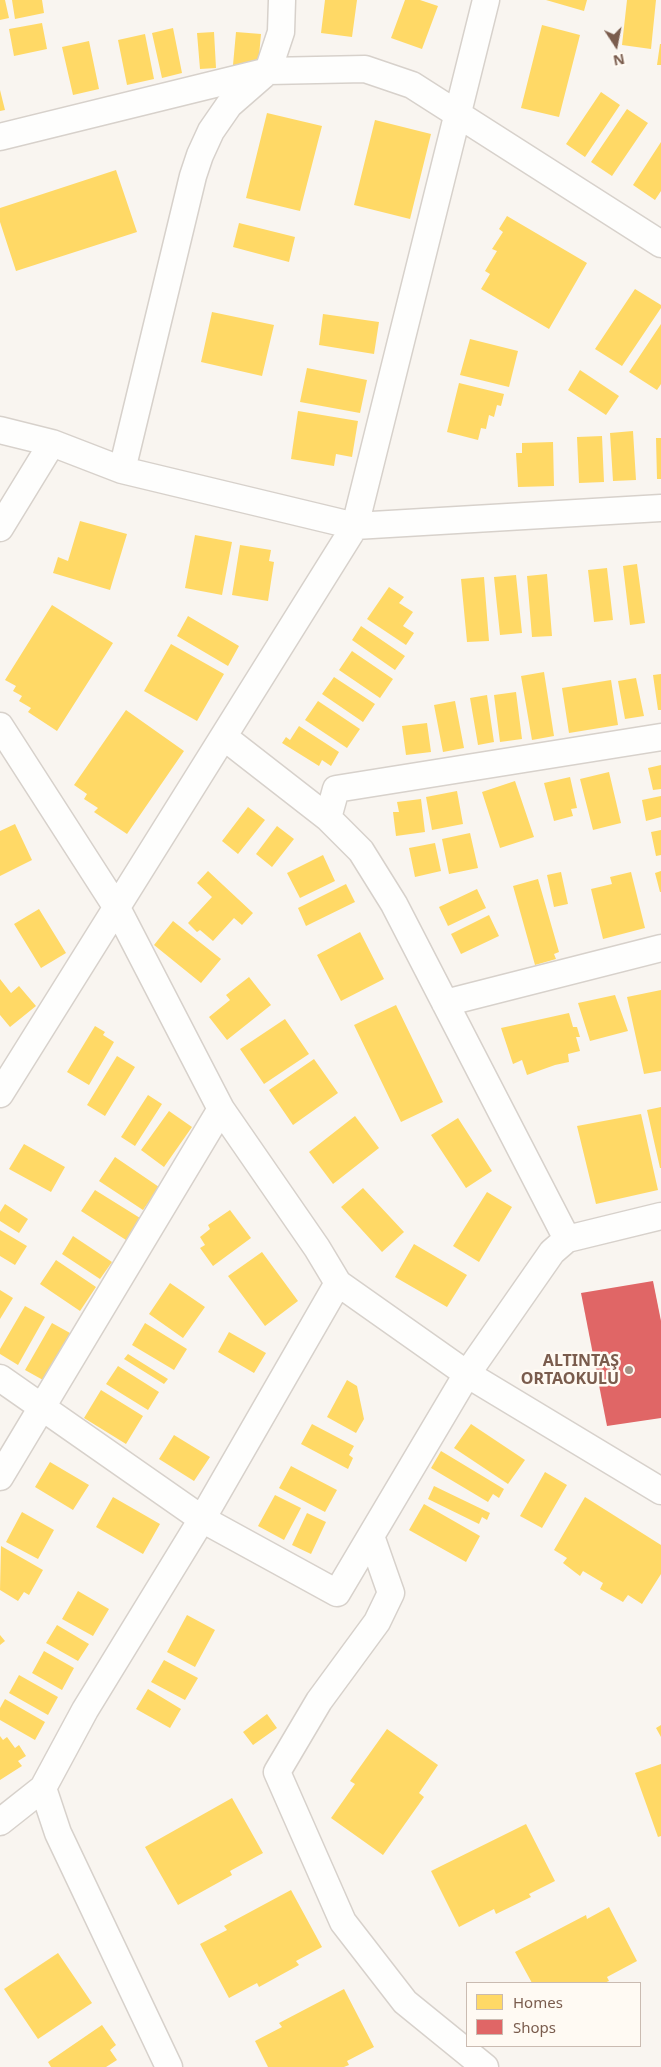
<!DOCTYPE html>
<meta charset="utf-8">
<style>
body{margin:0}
#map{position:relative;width:661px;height:2067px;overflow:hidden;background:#f9f5f0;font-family:"Noto Sans",sans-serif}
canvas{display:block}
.legend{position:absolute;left:466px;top:1982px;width:175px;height:65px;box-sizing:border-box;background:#fffaf3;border:1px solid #cabbb1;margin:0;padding:6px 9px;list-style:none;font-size:15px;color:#7a5c4d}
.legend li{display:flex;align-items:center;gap:10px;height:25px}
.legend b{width:25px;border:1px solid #cabbb1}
.north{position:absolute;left:591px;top:20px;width:50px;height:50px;-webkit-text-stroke:4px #fffaf3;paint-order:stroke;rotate:169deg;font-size:14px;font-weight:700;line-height:20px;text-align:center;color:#7a5c4d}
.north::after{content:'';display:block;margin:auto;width:18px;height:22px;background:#7a5c4d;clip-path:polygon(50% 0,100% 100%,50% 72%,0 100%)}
</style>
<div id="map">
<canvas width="661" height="2067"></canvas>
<ul class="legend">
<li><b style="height:14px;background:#ffd966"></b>Homes</li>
<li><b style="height:14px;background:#e06666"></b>Shops</li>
</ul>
<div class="north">N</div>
</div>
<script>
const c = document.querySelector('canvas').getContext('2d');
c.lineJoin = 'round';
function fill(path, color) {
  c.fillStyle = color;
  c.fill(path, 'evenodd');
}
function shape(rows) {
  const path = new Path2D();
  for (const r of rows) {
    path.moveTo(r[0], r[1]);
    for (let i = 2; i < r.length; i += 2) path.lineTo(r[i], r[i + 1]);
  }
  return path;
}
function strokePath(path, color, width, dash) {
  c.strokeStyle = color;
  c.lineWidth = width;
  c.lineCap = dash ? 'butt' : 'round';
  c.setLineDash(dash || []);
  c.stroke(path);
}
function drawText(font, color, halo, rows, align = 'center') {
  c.font = font + ' "Noto Sans",sans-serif';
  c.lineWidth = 5;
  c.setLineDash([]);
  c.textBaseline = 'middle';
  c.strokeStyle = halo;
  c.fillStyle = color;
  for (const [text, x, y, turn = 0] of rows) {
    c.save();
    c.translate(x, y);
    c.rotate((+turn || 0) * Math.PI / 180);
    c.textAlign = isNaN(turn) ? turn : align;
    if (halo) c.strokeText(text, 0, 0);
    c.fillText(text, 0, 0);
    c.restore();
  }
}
const homes = shape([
 [0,0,5,0,9,18,0,20],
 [12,0,42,0,44,13,15,19],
 [325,0,357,0,352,37,321,33],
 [405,0,420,0,438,6,422,49,391,38],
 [546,0,587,0,584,11],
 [627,0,656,0,651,49,622,45],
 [42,23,47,49,14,56,9,29],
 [542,25,580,35,559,117,521,108],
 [173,28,182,73,162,78,152,33],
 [214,32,216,68,200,69,197,33],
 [236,32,261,34,258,67,233,65],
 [145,34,154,79,127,85,118,40],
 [89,41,99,89,73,95,62,47],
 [660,44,661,44,661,65,657,65],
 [0,90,5,110,0,111],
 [601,92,620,105,585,157,566,144],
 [627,109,648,123,612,176,591,162],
 [267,113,322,126,300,211,246,198],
 [375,120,431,134,410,219,354,205],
 [661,142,661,191,655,200,633,185],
 [116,170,137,232,16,271,0,222,0,208],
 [507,216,587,263,549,329,481,289,490,274,485,271,497,251,492,249,503,232,499,229],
 [239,223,295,237,289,262,233,247],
 [635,289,661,305,661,308,622,366,595,349],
 [212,312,274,325,262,376,201,362],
 [323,314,379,322,374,354,319,345],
 [661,324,661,384,657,390,629,372],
 [470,339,518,351,509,387,460,375],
 [307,368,367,380,360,413,300,402],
 [580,370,619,396,606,415,568,390],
 [459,383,504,394,501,406,497,405,494,417,489,415,486,429,481,428,478,440,447,432],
 [298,411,358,421,352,457,336,454,334,466,291,459],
 [633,431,636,480,613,481,610,433],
 [602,436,604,482,579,483,577,437],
 [656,438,661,438,661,479,657,479],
 [553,442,554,486,518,487,516,453,522,453,522,443],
 [80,521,127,534,110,590,53,573,58,557,68,561],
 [195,535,232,542,222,595,185,588],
 [240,545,271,550,269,561,274,562,268,601,232,595],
 [637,564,645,623,630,625,623,566],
 [607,568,613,620,594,622,588,570],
 [547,574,552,636,532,637,527,576],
 [516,575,522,633,500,635,494,577],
 [484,577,489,641,467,642,461,579],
 [389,587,404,597,399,603,413,612,403,626,414,633,406,645,367,619],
 [52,605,113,643,57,731,28,712,31,708,19,701,22,696,13,691,16,686,5,680],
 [188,616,239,646,228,666,177,636],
 [361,626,405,656,395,670,352,640],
 [171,644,224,674,197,721,144,691],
 [352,651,393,679,380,698,339,670],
 [544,672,554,736,532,740,521,676],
 [661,674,661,710,658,710,653,675],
 [334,677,375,704,363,722,322,694],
 [636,678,644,716,625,719,618,681],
 [611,680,618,725,569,733,562,688],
 [516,692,522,739,500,742,494,695],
 [487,695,494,742,478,745,470,698],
 [318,701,360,729,347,748,305,720],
 [455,701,464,748,443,752,434,705],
 [126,710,184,751,127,834,94,812,98,808,84,799,87,794,74,785],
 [427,723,431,752,406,755,402,726],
 [299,726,339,752,331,766,322,760,319,766,282,743,286,737,290,740],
 [661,765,661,789,653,790,648,768],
 [609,772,621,823,593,830,580,779],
 [570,777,577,808,571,809,573,816,554,821,544,783],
 [515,781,534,837,500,848,482,792],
 [457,791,463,824,432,830,426,797],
 [661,796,661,817,646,821,642,800],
 [421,799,425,832,396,836,393,812,399,812,397,802],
 [248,807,265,820,238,854,222,841],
 [15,824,32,860,0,876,0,831],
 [277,826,294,839,272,867,256,854],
 [661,830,661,855,656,856,651,832],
 [470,833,478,868,449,874,442,839],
 [435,843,441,871,415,877,409,848],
 [323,855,335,881,300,898,287,873],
 [208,871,253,913,242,925,234,918,213,941,200,930,197,932,188,923,212,897,197,883],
 [661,871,661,892,660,892,655,873],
 [561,872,568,904,554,907,547,875],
 [631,872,645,928,603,939,591,889,612,884,610,877],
 [538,879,559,952,554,954,556,959,535,965,513,886],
 [346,884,355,902,306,926,298,908],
 [477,889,486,908,448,926,439,907],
 [39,909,66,953,41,968,14,924],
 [489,915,499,936,461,954,451,934],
 [173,921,221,959,201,983,154,945],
 [360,932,384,979,341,1001,317,955],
 [249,977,271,1005,227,1040,209,1017,230,1000,226,995],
 [0,979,11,993,19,986,36,1006,10,1027,0,1015],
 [661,990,661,1071,644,1074,627,997],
 [615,995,628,1031,590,1041,578,1003],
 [396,1005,443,1102,401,1122,354,1025],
 [569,1013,573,1027,577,1027,580,1037,576,1037,580,1051,568,1054,569,1062,555,1065,527,1075,522,1060,513,1064,501,1028],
 [285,1019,309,1054,264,1084,240,1049],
 [95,1026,105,1032,103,1035,114,1042,89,1085,67,1072],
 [117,1056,135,1067,105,1116,87,1105],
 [314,1059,338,1093,293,1125,269,1090],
 [148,1095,162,1104,135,1146,121,1137],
 [661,1107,661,1168,660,1168,647,1110],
 [169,1111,192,1127,164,1167,141,1150],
 [641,1114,658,1190,596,1204,577,1126],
 [355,1116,379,1148,333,1184,309,1152],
 [458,1118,492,1171,466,1188,431,1135],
 [24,1144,65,1167,51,1192,9,1169],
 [115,1157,159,1187,143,1210,99,1181],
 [363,1188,404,1232,382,1252,341,1207],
 [95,1190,140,1218,126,1240,81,1211],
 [487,1192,512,1207,479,1262,453,1246],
 [5,1204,28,1219,19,1233,0,1221,0,1212],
 [230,1210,251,1238,213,1266,200,1248,205,1245,200,1237,210,1229,208,1225],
 [0,1230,27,1246,15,1265,0,1256],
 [73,1236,112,1262,100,1279,62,1254],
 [414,1244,467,1275,447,1307,395,1277],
 [262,1252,298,1301,265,1326,228,1276],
 [56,1260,96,1287,80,1311,40,1284],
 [170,1283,205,1307,183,1338,149,1314],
 [0,1290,13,1298,0,1319],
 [25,1306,45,1317,18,1365,0,1354,0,1349],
 [52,1323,70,1333,43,1380,25,1370],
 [145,1323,187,1349,174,1370,132,1345],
 [229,1332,266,1353,254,1373,218,1352],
 [128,1354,168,1379,164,1384,124,1359],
 [118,1366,159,1392,148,1410,106,1384],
 [347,1380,357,1386,364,1419,356,1433,327,1417],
 [101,1390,143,1416,126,1444,84,1418],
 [312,1424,354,1446,349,1455,353,1458,348,1469,301,1444],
 [471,1424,525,1460,508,1484,454,1448],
 [174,1435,210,1457,194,1481,159,1459],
 [441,1451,504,1489,499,1498,493,1494,488,1502,431,1468],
 [50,1462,89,1485,73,1510,35,1487],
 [291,1466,337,1490,325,1512,279,1488],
 [545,1472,567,1485,542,1528,520,1516],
 [434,1486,490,1513,487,1520,482,1517,479,1524,428,1499],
 [275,1495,301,1508,284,1540,258,1526],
 [113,1497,160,1524,143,1554,96,1527],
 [585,1497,661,1545,661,1574,642,1604,628,1595,623,1602,600,1589,603,1583,583,1571,580,1576,563,1563,567,1558,554,1550],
 [424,1504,480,1536,466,1562,409,1530],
 [22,1512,54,1530,38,1559,6,1542],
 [307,1513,326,1522,311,1554,292,1545],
 [1,1546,43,1570,29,1595,24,1592,18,1601,0,1590],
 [78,1591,109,1609,93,1636,62,1619],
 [187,1615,215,1630,195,1667,167,1652],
 [57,1625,89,1644,78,1661,46,1643],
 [0,1635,5,1641,0,1645],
 [44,1651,74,1668,62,1690,32,1673],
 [164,1660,198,1678,185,1700,151,1682],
 [19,1675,58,1697,48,1715,9,1693],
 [148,1689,181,1709,170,1728,136,1709],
 [5,1699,45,1722,35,1740,0,1720,0,1708],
 [267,1714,277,1728,253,1745,243,1732],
 [661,1725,661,1737,656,1728],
 [387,1729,438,1765,419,1793,424,1797,383,1855,331,1818,355,1784,350,1781],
 [0,1736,3,1740,7,1737,15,1748,19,1745,26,1756,18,1761,22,1766,0,1780],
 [661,1764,661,1836,658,1837,635,1773],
 [232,1798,263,1853,230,1871,232,1875,178,1905,145,1847],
 [526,1824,555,1881,529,1894,531,1897,496,1914,494,1909,459,1927,431,1871],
 [291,1890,322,1947,296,1961,299,1965,259,1987,257,1983,229,1998,200,1944,227,1930,224,1926],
 [609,1907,637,1961,607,1977,609,1981,604,1983,532,1983,515,1952,586,1915,587,1919],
 [58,1953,92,2003,38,2039,4,1989],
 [344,1989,374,2047,347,2061,349,2065,344,2067,268,2067,255,2041,282,2027,279,2023],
 [102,2025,116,2045,110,2050,117,2060,106,2067,51,2067,48,2062]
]);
const shops = shape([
 [653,1281,661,1321,661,1418,607,1426,581,1293]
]);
const minor = shape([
 [0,137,268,71,365,69,412,85,661,244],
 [0,430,52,443,122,470,355,526,661,508],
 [122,470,193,176,200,155,211,131,229,105,268,71,281,32,282,0],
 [0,528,52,443],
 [0,726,117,908,221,1109,317,1248,338,1283,467,1374,337,1593,202,1519,0,1378],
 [224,737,328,818,361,851,394,904,567,1239],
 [328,818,336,789,661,737],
 [445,1003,661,948],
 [0,1094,355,526,486,0],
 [661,1216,567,1239,552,1252,467,1374,661,1491],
 [0,1477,221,1109],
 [371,1536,391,1593,377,1622,319,1701,277,1772,343,1922,405,2002,485,2067],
 [0,1822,43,1788],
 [169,2067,58,1833,43,1788,85,1710,202,1519,338,1283]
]);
const markers = [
 [629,1370,5,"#a69286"]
];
const poiNames = [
 ["ALTINTAŞ",619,1361],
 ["ORTAOKULU",619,1379]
];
fill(homes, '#ffd966');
fill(shops, '#e06666');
strokePath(minor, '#d7d1cb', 29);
strokePath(minor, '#fefefd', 26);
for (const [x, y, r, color] of markers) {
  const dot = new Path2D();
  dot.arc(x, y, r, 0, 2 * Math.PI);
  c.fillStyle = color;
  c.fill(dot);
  strokePath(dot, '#fffaf3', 2);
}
drawText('bold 16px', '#7a5c4d', '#fffaf3', poiNames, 'right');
</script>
